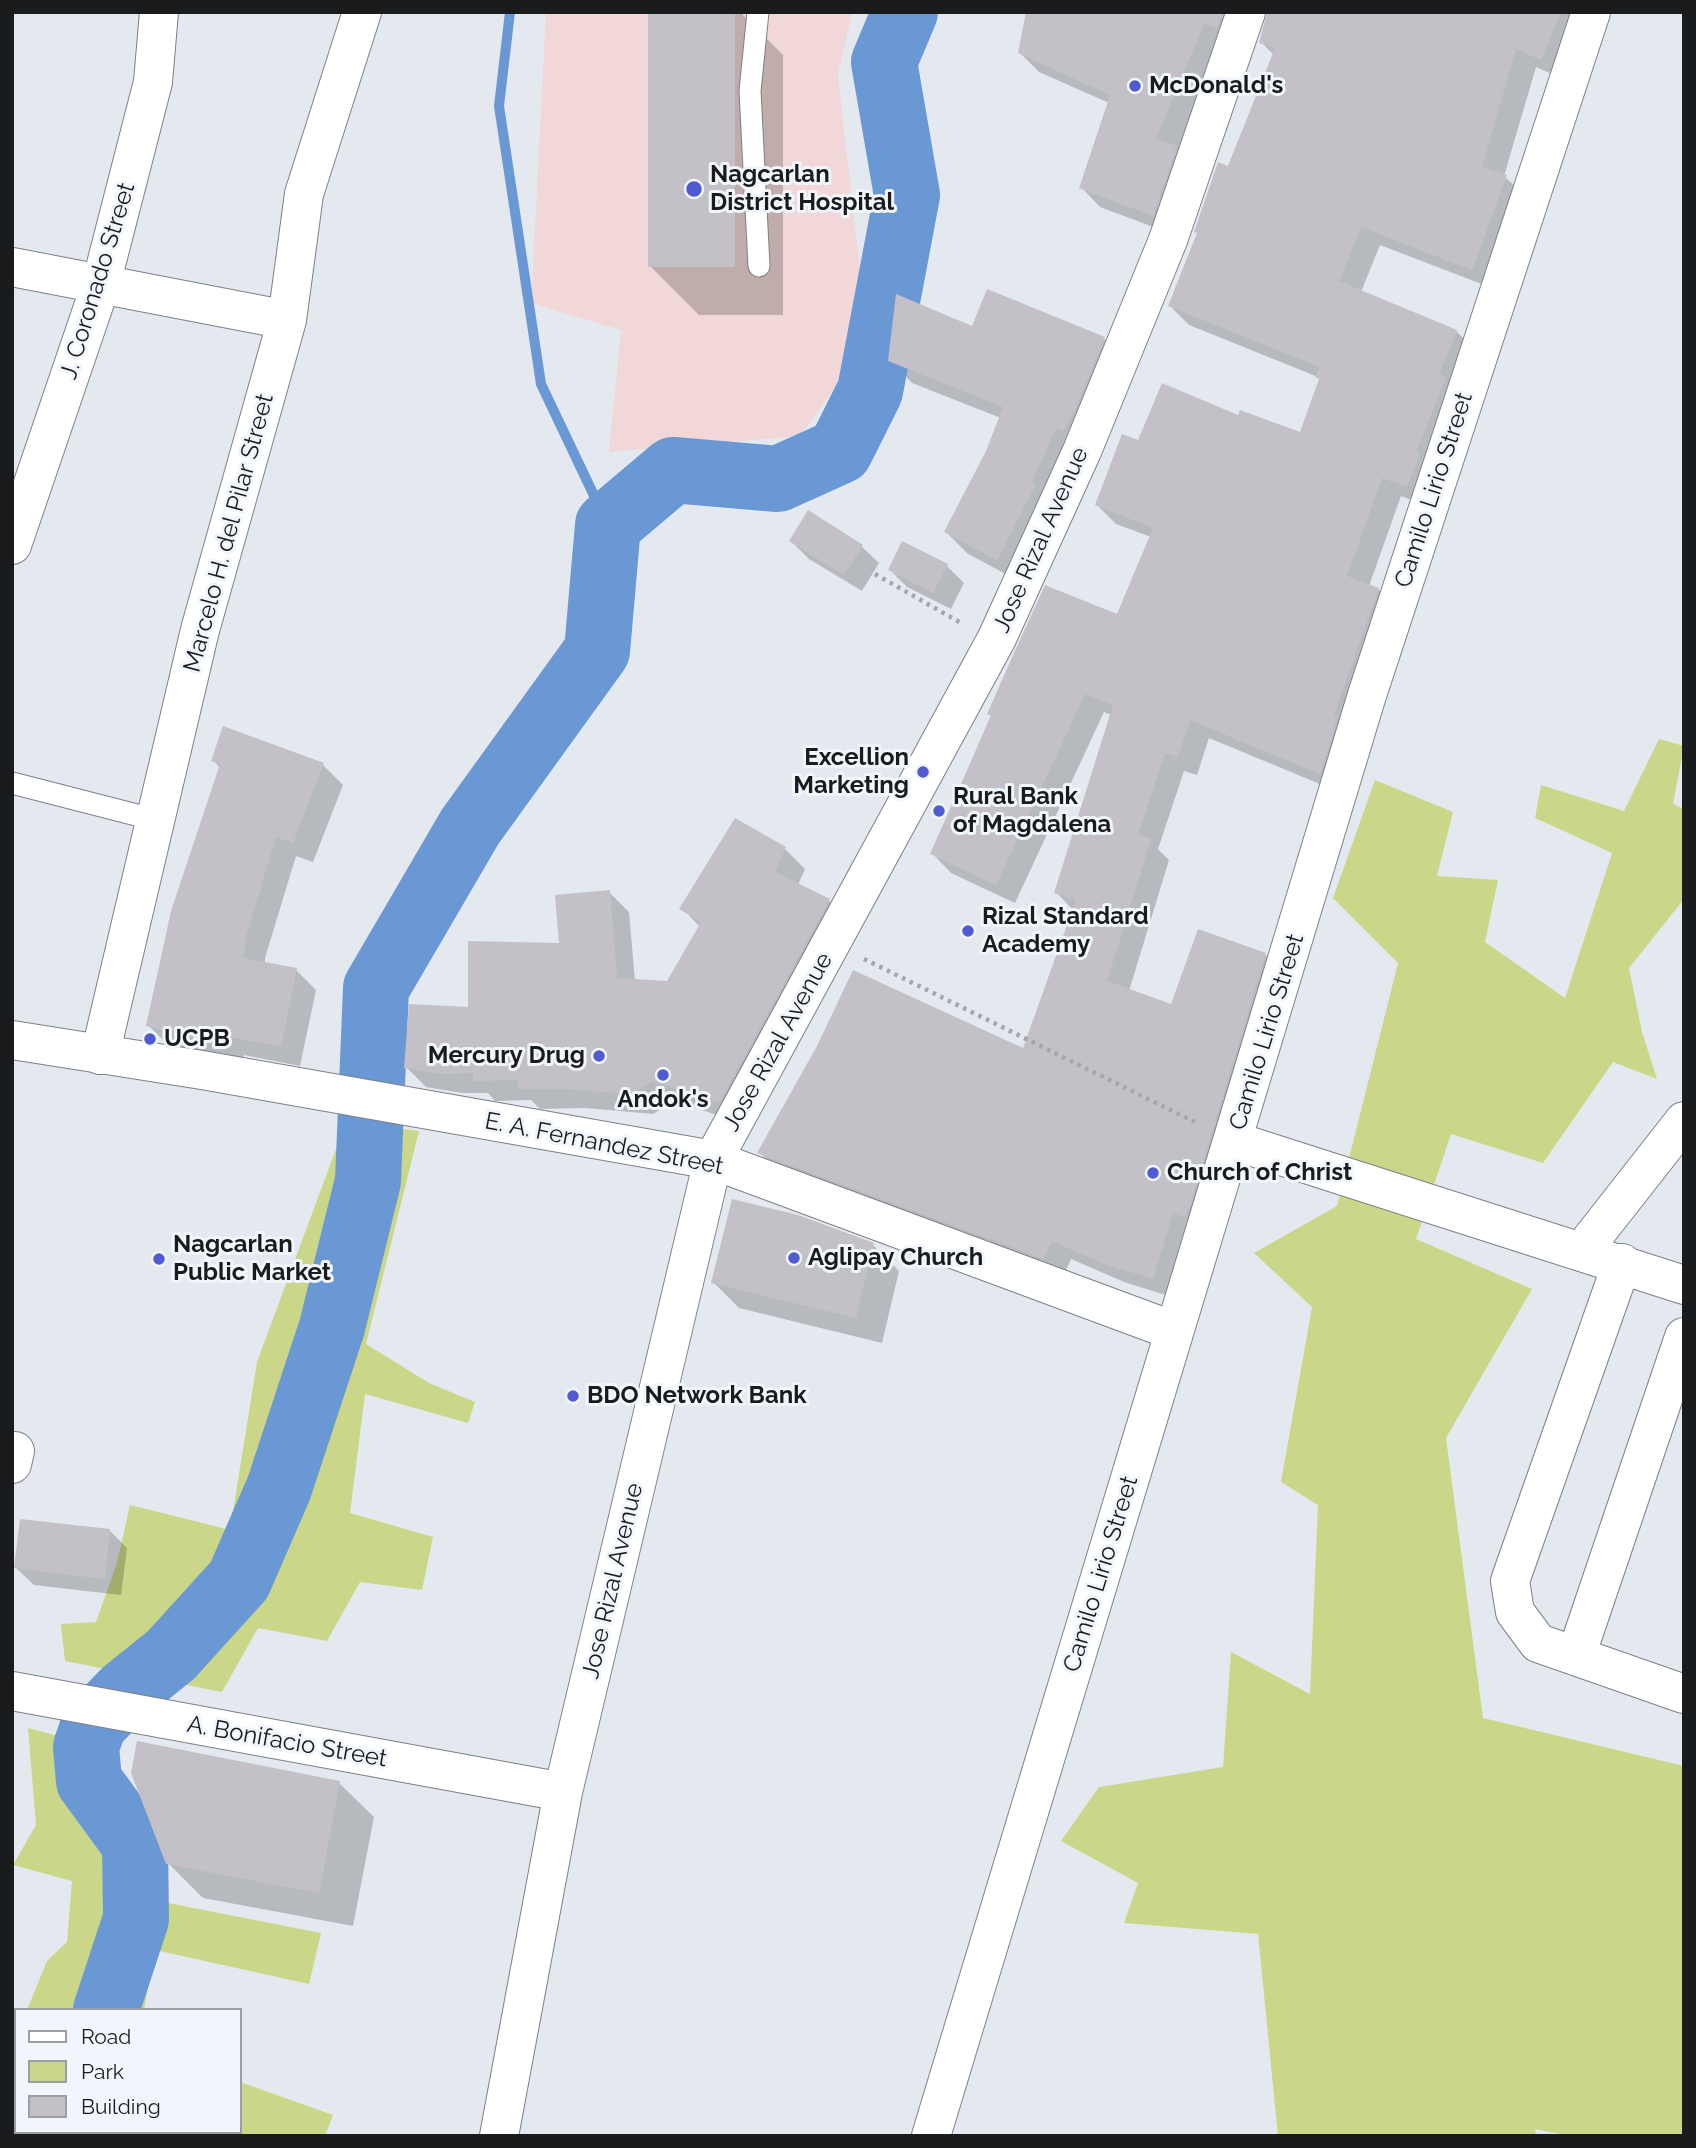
<!DOCTYPE html>
<style>
body{margin:0}
#map{position:relative;width:1696px;height:2148px;overflow:hidden;background:#e4e9ef;font-family:Raleway,sans-serif}
canvas{display:block}
.frame{position:absolute;inset:0;border:14px solid #1a1b1d;pointer-events:none}
.legend{position:absolute;left:14px;top:2008px;width:228px;height:126px;box-sizing:border-box;background:#f1f6fd;border:2px solid #9b9ea3;margin:0;padding:9px 12px;list-style:none;font-size:21px;color:#1a1b1d}
.legend li{display:flex;align-items:center;gap:14px;height:35px}
.legend b{width:35px;border:2px solid #9b9ea3}
</style>
<div id="map">
<canvas width="1696" height="2148"></canvas>
<div class="frame"></div>
<ul class="legend">
<li><b style="height:9px;background:#fff"></b>Road</li>
<li><b style="height:19px;background:#cad789"></b>Park</li>
<li><b style="height:19px;background:#c3c0c7"></b>Building</li>
</ul>
</div>
<script>
const c = document.querySelector('canvas').getContext('2d');
c.lineJoin = 'round';
function fill(path, color) {
  c.fillStyle = color;
  c.fill(path, 'evenodd');
}
function shape(rows) {
  const path = new Path2D();
  for (const r of rows) {
    path.moveTo(r[0], r[1]);
    for (let i = 2; i < r.length; i += 2) path.lineTo(r[i], r[i + 1]);
  }
  return path;
}
function strokePath(path, color, width, dash) {
  c.strokeStyle = color;
  c.lineWidth = width;
  c.lineCap = dash ? 'butt' : 'round';
  c.setLineDash(dash || []);
  c.stroke(path);
}
function drawText(font, color, halo, rows, align = 'center') {
  c.font = font + ' Raleway,sans-serif';
  c.lineWidth = 6;
  c.setLineDash([]);
  c.textBaseline = 'middle';
  c.strokeStyle = halo;
  c.fillStyle = color;
  for (const [text, x, y, turn = 0] of rows) {
    c.save();
    c.translate(x, y);
    c.rotate((+turn || 0) * Math.PI / 180);
    c.textAlign = isNaN(turn) ? turn : align;
    if (halo) c.strokeText(text, 0, 0);
    c.fillText(text, 0, 0);
    c.restore();
  }
}
const medical = shape([
 [546,12,852,12,838,75,868,341,800,436,609,452,621,330,531,303]
]);
const green = shape([
 [1659,739,1684,746,1673,804,1684,809,1684,899,1629,968,1642,1032,1657,1079,1613,1062,1543,1163,1451,1134,1416,1239,1532,1289,1446,1438,1483,1718,1684,1766,1684,2136,1570,2136,1535,2129,1536,2136,1278,2136,1258,1934,1124,1923,1138,1883,1061,1841,1099,1787,1223,1767,1231,1652,1310,1694,1318,1505,1281,1482,1312,1307,1254,1253,1337,1206,1398,963,1333,898,1375,780,1453,812,1437,876,1498,880,1485,942,1565,998,1612,853,1535,818,1541,785,1624,811],
 [346,1122,419,1131,366,1344,429,1383,475,1402,468,1423,365,1394,350,1513,433,1537,422,1590,360,1582,327,1641,258,1628,222,1692,65,1661,61,1624,96,1622,117,1563,130,1505,230,1530,257,1362],
 [28,1728,96,1746,127,1849,122,1881,168,1903,321,1933,309,1984,155,1950,144,2010,27,2010,47,1961,67,1942,72,1881,13,1865,36,1825],
 [240,2082,333,2115,325,2136,12,2136,12,2116,16,2116,16,2132,240,2132]
]);
const shadow = shape([
 [649,12,740,12,783,55,783,315,699,315,650,266],
 [1137,12,1248,12,1223,42,1178,150,1195,167,1172,234,1100,207,1081,187,1109,103,1039,72,1020,53],
 [1422,12,1588,12,1561,78,1536,67,1504,176,1526,196,1492,288,1380,245,1361,292,1456,331,1475,350,1427,506,1401,496,1369,586,1378,589,1397,608,1339,792,1209,738,1197,775,1184,771,1158,849,1169,860,1129,991,1172,1007,1265,955,1284,974,1172,1297,1124,1282,1071,1259,1063,1277,779,1172,760,1153,1024,1050,1074,911,1056,892,1111,715,1104,712,1015,903,951,873,932,853,1046,587,1118,616,1151,537,1116,524,1097,505,1139,442,1239,417,1301,435,1321,380,1318,377,1189,325,1170,306,1274,55,1261,42],
 [973,328,1104,339,1126,361,1019,581,968,554,946,532,987,452,1001,418,912,383,890,360],
 [791,541,861,546,879,563,862,591,809,559],
 [947,566,964,583,951,609,907,587,890,570],
 [213,760,323,765,343,785,313,862,296,856,265,958,265,964,296,970,316,990,300,1066,244,1055,242,1064,168,1045,148,1025,220,768],
 [785,849,805,869,798,885,829,901,849,921,739,1123,674,1100,653,1114,586,1108,540,1109,531,1100,495,1101,488,1093,463,1093,426,1087,406,1067,469,1009,561,944,609,892,629,912,635,981,668,983,700,927,682,908],
 [873,1245,899,1271,882,1343,739,1308,713,1282],
 [109,1530,127,1548,121,1595,34,1585,16,1568],
 [339,1783,374,1817,353,1926,203,1898,168,1863]
]);
const stream = shape([
 [510,12,499,106,541,384,608,525]
]);
const river = shape([
 [106,2010,136,1919,135,1844,89,1781,86,1747,94,1724,125,1692,171,1655,239,1580,279,1488,332,1327,368,1181,376,988,470,827,597,651,608,525,673,470,778,479,840,451,870,391,907,195,884,62,905,12],
 [25,2136,30,2132]
]);
const building = shape([
 [648,12,735,12,735,267,648,267],
 [1026,12,1223,12,1217,28,1204,24,1156,138,1177,146,1153,216,1079,188,1110,95,1018,53],
 [1267,12,1561,12,1541,60,1516,49,1482,167,1507,175,1472,270,1361,227,1339,281,1457,330,1439,374,1446,377,1416,452,1420,454,1407,487,1382,478,1347,576,1379,588,1334,715,1338,716,1320,774,1190,720,1178,757,1165,753,1138,835,1151,839,1107,981,1171,1004,1198,929,1266,953,1191,1202,1185,1217,1173,1213,1153,1279,1104,1264,1052,1241,1044,1259,757,1153,817,1046,853,970,1023,1048,1076,900,1054,893,1113,705,1085,694,996,885,930,854,991,716,987,714,1014,653,1045,585,1117,614,1153,528,1095,505,1122,434,1138,440,1162,383,1238,415,1240,410,1300,432,1319,379,1315,377,1320,367,1168,306,1197,233,1194,232,1218,162,1228,166,1275,48,1259,43],
 [987,289,1105,337,1075,410,1063,431,1056,428,1032,482,1036,484,997,560,944,532,986,451,1003,407,888,361,896,294,972,326],
 [808,510,863,545,844,575,789,541],
 [902,541,948,564,933,593,888,570],
 [223,726,324,763,293,843,276,837,246,937,243,958,297,968,281,1047,225,1036,222,1045,146,1026,171,911,220,764,211,761],
 [735,818,786,847,775,872,830,899,719,1103,653,1081,632,1094,565,1089,518,1089,518,1080,473,1081,473,1073,442,1074,404,1068,409,1004,468,1007,468,941,559,943,555,895,610,890,617,978,667,981,701,922,679,909],
 [732,1199,798,1215,874,1243,856,1318,711,1283],
 [20,1519,110,1529,105,1579,14,1568],
 [137,1741,340,1781,319,1893,166,1864,131,1773]
]);
const path = shape([
 [875,574,961,623],
 [864,959,1199,1124]
]);
const lane = shape([
 [758,12,750,91,759,266],
 [12,783,156,820]
]);
const street = shape([
 [12,267,287,320],
 [100,1055,200,630,287,320,304,194,362,12],
 [1234,1141,1684,1285],
 [713,1160,1174,1331],
 [1582,1251,1684,1121],
 [1622,1263,1510,1581,1515,1612,1538,1643,1684,1694],
 [12,1464,15,1451],
 [1576,1656,1684,1337],
 [931,2136,1367,695,1591,12]
]);
const secondary = shape([
 [12,545,101,284,153,82,159,12],
 [12,1040,202,1070,713,1160],
 [12,1691,563,1792],
 [499,2136,563,1792,713,1160,997,638,1082,451,1168,240,1246,12]
]);
const markers = [
 [1135,86,7,"#505bd1"],
 [694,189,9,"#505bd1"],
 [923,772,7,"#505bd1"],
 [939,811,7,"#505bd1"],
 [968,931,7,"#505bd1"],
 [150,1039,7,"#505bd1"],
 [599,1056,7,"#505bd1"],
 [663,1075,7,"#505bd1"],
 [1153,1173,7,"#505bd1"],
 [794,1258,7,"#505bd1"],
 [159,1259,7,"#505bd1"],
 [573,1396,7,"#505bd1"]
];
const poiNames = [
 ["McDonald's",1149,86],
 ["Nagcarlan",710,175],
 ["District Hospital",710,203],
 ["Excellion",909,758,"right"],
 ["Marketing",909,786,"right"],
 ["Rural Bank",953,797],
 ["of Magdalena",953,825],
 ["Rizal Standard",982,917],
 ["Academy",982,945],
 ["UCPB",164,1039],
 ["Mercury Drug",585,1056,"right"],
 ["Andok's",663,1100,"center"],
 ["Church of Christ",1167,1173],
 ["Nagcarlan",173,1245],
 ["Public Market",173,1273],
 ["Aglipay Church",808,1258],
 ["BDO Network Bank",587,1396]
];
const streetNames = [
 ["J. Coronado Street",98,281,-73],
 ["Camilo Lirio Street",1434,490,-72],
 ["Marcelo H. del Pilar Street",229,533,-75],
 ["Jose Rizal Avenue",1041,540,-66],
 ["Camilo Lirio Street",1267,1032,-73],
 ["Jose Rizal Avenue",778,1042,-61],
 ["E. A. Fernandez Street",604,1144,11],
 ["Camilo Lirio Street",1101,1574,-73],
 ["Jose Rizal Avenue",613,1581,-77],
 ["A. Bonifacio Street",287,1742,10]
];
fill(medical, '#f2d7d8');
fill(green, '#cad789');
fill(shadow, '#0003');
strokePath(stream, '#6a98d4', 10);
strokePath(river, '#6a98d4', 66);
fill(building, '#c3c0c7');
strokePath(lane, '#7d8187', 23);
strokePath(street, '#7d8187', 40);
strokePath(secondary, '#7d8187', 40);
strokePath(path, '#a3a7ac', 4.5, [3.5, 5]);
strokePath(lane, '#fff', 21);
strokePath(street, '#fff', 38);
strokePath(secondary, '#fff', 38);
for (const [x, y, r, color] of markers) {
  const dot = new Path2D();
  dot.arc(x, y, r, 0, 2 * Math.PI);
  c.fillStyle = color;
  c.fill(dot);
  strokePath(dot, '#f1f6fd', 2.5);
}
drawText('bold 24px', '#1a1b1d', '#f1f6fd', poiNames, 'left');
drawText('24px', '#1a1b1d', '#f1f6fd', streetNames);
</script>
